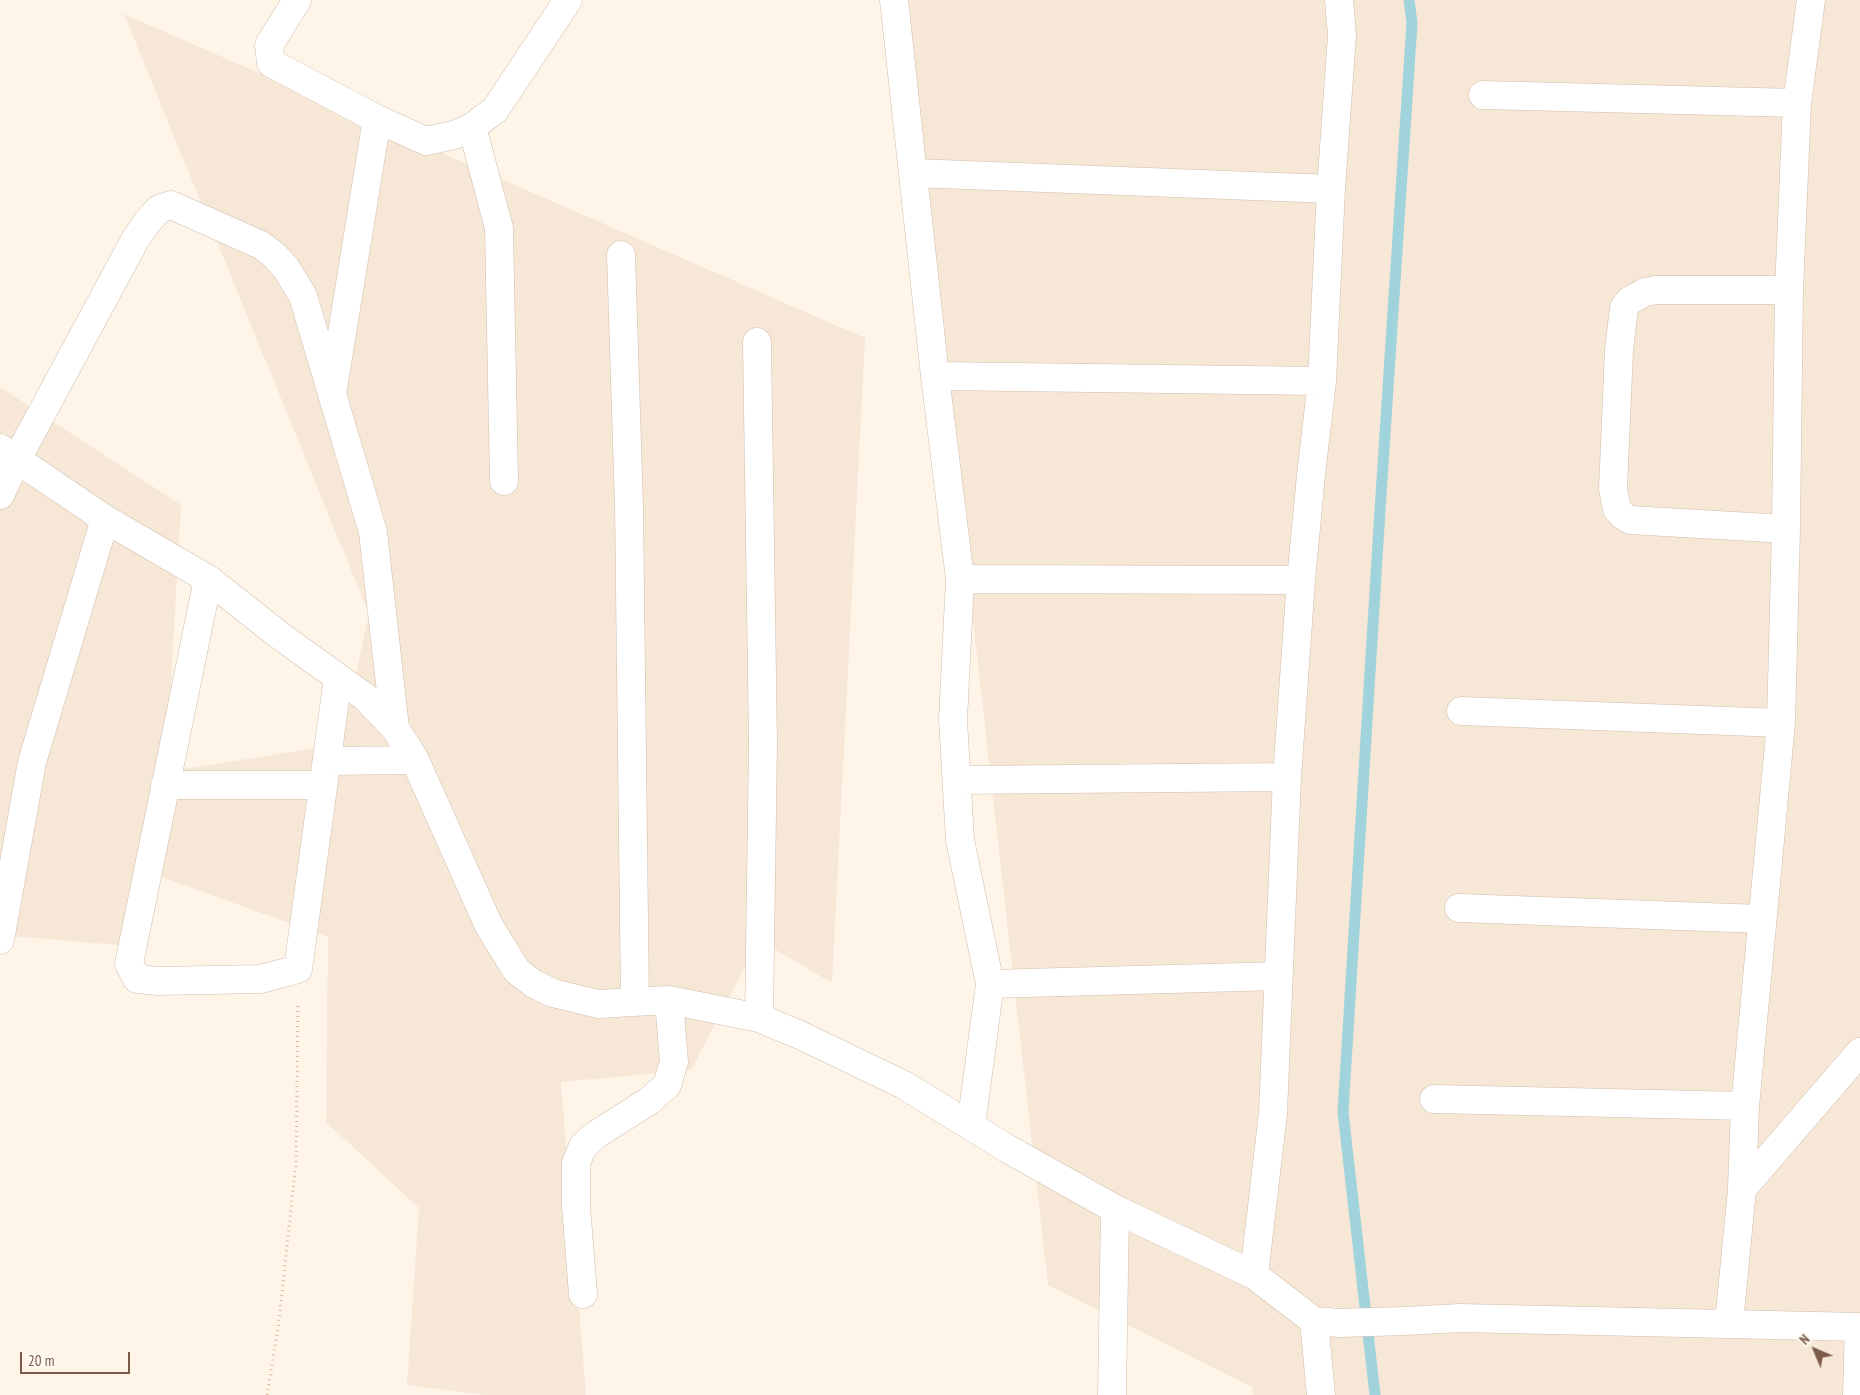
<!DOCTYPE html>
<style>
body{margin:0}
#map{position:relative;width:1860px;height:1395px;overflow:hidden;background:#fef5e8;font-family:"PT Sans Narrow",sans-serif}
canvas{display:block}
.north{position:absolute;left:1790px;top:1325px;width:50px;height:50px;-webkit-text-stroke:4px #fff9f0;paint-order:stroke;rotate:315deg;font-size:14px;font-weight:700;line-height:20px;text-align:center;color:#7b5b49}
.north::after{content:'';display:block;margin:auto;width:18px;height:22px;background:#7b5b49;clip-path:polygon(50% 0,100% 100%,50% 72%,0 100%)}
.scale{position:absolute;left:20px;top:1352px;width:110px;height:22px;box-sizing:border-box;border:2px solid #7b5b49;border-top:0;padding-left:6px;font-size:15px;line-height:18px;white-space:nowrap;color:#7b5b49;-webkit-text-stroke:4px #fff9f0;paint-order:stroke}
</style>
<div id="map">
<canvas width="1860" height="1395"></canvas>
<div class="north">N</div>
<div class="scale">20 m</div>
</div>
<script>
const c = document.querySelector('canvas').getContext('2d');
c.lineJoin = 'round';
function fill(path, color) {
  c.fillStyle = color;
  c.fill(path, 'evenodd');
}
function shape(rows) {
  const path = new Path2D();
  for (const r of rows) {
    path.moveTo(r[0], r[1]);
    for (let i = 2; i < r.length; i += 2) path.lineTo(r[i], r[i + 1]);
  }
  return path;
}
function strokePath(path, color, width, dash) {
  c.strokeStyle = color;
  c.lineWidth = width;
  c.lineCap = dash ? 'butt' : 'round';
  c.setLineDash(dash || []);
  c.stroke(path);
}
const residential = shape([
 [903,0,1860,0,1860,1395,1253,1395,1252,1387,1048,1285],
 [124,14,865,338,832,983,759,940,691,1070,561,1082,586,1395,486,1395,407,1385,419,1208,326,1122,328,937,156,875,118,945,0,935,0,387,181,505,166,772,341,744,369,614]
]);
const stream = shape([
 [1375,1395,1343,1112,1380,510,1412,23,1409,0]
]);
const path = shape([
 [267,1395,278,1329,296,1163,298,1002]
]);
const minor = shape([
 [297,0,269,45,271,63,377,119,426,141,454,135,472,127,495,110,568,0],
 [894,0,935,376,960,579,953,720,960,840,990,984,971,1126],
 [1483,95,1797,103],
 [472,127,499,228,504,481],
 [914,173,1331,189],
 [621,255,629,506,635,1002],
 [757,342,763,743,759,1018],
 [935,376,1322,381],
 [333,388,377,119],
 [0,448,105,519,208,579,279,635,365,697,395,728,415,760,489,926,517,971,534,984,553,993,598,1004,669,1000,759,1018,800,1035,904,1085,1008,1149,1115,1209,1254,1275,1314,1321,1339,1323,1404,1321,1460,1318,1860,1327],
 [0,495,17,459,135,240,148,221,159,209,171,205,261,245,274,255,286,268,303,296,373,532,395,728],
 [1786,529,1630,520,1622,515,1617,509,1613,489,1619,350,1624,308,1629,301,1645,292,1656,290,1789,290],
 [208,579,132,949,129,964,137,979,158,981,261,979,298,969,338,678],
 [960,579,1301,580],
 [1461,711,1781,723],
 [327,761,415,760],
 [957,780,1287,777],
 [165,785,323,785],
 [1459,908,1762,919],
 [0,940,32,762,105,519],
 [990,984,1278,976],
 [1434,1099,1745,1106],
 [1742,1189,1860,1052],
 [1254,1275,1273,1113,1287,777,1301,580,1311,475,1322,381,1331,189,1342,35,1339,0],
 [583,1294,576,1206,576,1163,583,1146,597,1134,649,1101,667,1085,674,1062,669,1000],
 [1314,1321,1321,1395],
 [1729,1323,1742,1189,1745,1106,1781,723,1786,529,1789,290,1797,103,1811,0],
 [1112,1395,1115,1209],
 [1857,1395,1859,1327]
]);
fill(residential, '#f6e7d6');
strokePath(stream, '#a0d3dc', 11);
strokePath(minor, '#d2bdac', 29);
strokePath(path, '#dbb7a0', 3, [1, 4]);
strokePath(minor, '#fff', 28);
</script>
